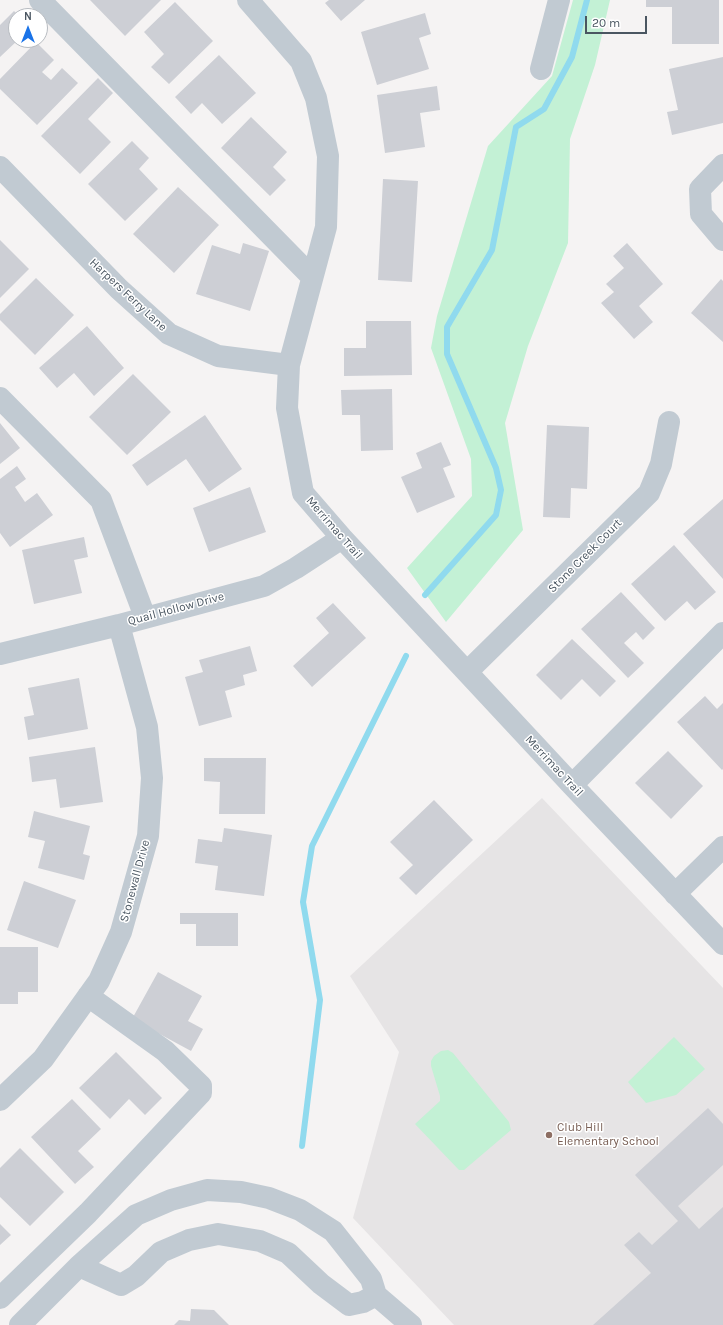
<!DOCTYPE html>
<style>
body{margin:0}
#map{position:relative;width:723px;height:1325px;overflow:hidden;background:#f5f3f3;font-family:Karla,sans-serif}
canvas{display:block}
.north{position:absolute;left:8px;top:8px;width:40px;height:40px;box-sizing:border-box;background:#fff;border:1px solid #b7bbc0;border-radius:50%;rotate:0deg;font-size:11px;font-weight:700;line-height:16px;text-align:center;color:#4a5661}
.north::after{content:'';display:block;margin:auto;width:14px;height:18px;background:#1a73e8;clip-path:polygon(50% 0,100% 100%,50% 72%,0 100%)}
.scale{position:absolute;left:585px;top:16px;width:62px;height:18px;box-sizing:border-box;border:2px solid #4a5661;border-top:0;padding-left:5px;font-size:12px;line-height:14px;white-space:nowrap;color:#4a5661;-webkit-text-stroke:3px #fff;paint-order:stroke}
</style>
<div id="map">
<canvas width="723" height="1325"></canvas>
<div class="north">N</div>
<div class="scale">20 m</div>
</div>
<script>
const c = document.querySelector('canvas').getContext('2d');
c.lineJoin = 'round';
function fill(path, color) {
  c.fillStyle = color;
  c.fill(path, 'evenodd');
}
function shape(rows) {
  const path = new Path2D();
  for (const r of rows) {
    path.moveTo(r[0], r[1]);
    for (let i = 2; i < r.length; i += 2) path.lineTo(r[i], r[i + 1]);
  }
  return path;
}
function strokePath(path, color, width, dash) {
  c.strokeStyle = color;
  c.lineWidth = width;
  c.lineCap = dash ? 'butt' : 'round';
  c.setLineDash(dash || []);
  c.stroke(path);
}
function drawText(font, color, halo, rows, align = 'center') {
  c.font = font + ' Karla,sans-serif';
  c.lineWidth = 3;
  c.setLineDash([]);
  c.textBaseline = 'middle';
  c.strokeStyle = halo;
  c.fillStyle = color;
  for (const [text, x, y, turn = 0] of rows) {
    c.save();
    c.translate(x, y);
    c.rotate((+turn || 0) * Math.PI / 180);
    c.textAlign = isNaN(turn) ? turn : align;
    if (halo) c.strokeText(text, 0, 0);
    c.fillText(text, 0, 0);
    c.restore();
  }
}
const education = shape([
 [542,798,723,988,723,1325,454,1325,353,1218,399,1052,350,976]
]);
const green = shape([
 [573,0,610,0,595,65,570,139,568,243,528,346,505,423,523,530,446,622,407,568,472,496,471,459,431,348,437,316,488,146,552,76],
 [674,1037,705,1069,676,1095,646,1103,628,1082],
 [448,1050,453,1053,509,1122,511,1130,464,1170,459,1170,415,1124,440,1101,440,1096,431,1066,431,1061,434,1056,441,1051]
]);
const stream = shape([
 [425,595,496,515,501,490,496,468,447,354,447,327,492,250,516,127,544,109,572,57,587,0],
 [302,1146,320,1000,303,902,312,846,406,656]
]);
const building = shape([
 [90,0,161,0,125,36],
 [329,0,365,0,341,21,325,3],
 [646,0,719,0,719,44,672,44,672,7,646,7],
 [175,2,213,41,169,84,151,67,164,54,144,32],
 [14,11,19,16,16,16,16,40,18,40,0,57,0,25],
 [425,13,431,34,419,38,429,69,377,85,361,32],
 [36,42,54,60,42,72,51,80,62,68,78,83,37,125,0,89,0,79],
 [219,55,256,93,222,124,202,103,191,114,175,97],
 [723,57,723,123,672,135,667,112,678,110,669,69],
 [98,78,113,93,88,119,111,142,80,174,41,136],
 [437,86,440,110,420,113,425,147,385,153,377,95],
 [251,117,287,152,273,167,286,180,270,196,221,148],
 [132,141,149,158,139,169,158,189,125,221,88,184],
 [383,179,418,181,412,282,378,280],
 [178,187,219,225,174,273,133,234],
 [0,240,29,269,0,298],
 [243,243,269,251,250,311,196,294,212,245,240,254],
 [627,243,663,284,639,306,653,322,634,339,601,303,614,292,606,284,624,268,613,256],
 [36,278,74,315,35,355,0,320,0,314],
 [721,279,723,281,723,342,691,313],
 [366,321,411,321,412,375,344,376,344,348,366,348],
 [87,326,124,368,94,396,74,373,57,388,39,368],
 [133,374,171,412,127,455,89,417],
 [392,389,393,450,361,451,360,415,342,415,341,390],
 [205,415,242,469,209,492,186,459,147,486,132,465],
 [0,423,20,448,0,464],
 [547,425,589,427,587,489,571,488,570,518,543,517],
 [441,442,451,465,443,468,455,497,417,513,401,477,422,468,416,453],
 [17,466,26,479,15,487,25,502,37,493,53,515,10,547,0,533,0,479],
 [250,487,266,532,209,552,193,508],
 [723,499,723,579,683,534],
 [84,537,88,557,74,560,82,593,34,604,22,550],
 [674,545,716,592,695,610,687,601,665,621,631,584],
 [621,592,655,628,643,640,636,632,624,643,644,663,628,678,581,629],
 [333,603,366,638,312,687,293,666,329,633,316,618],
 [572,639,616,681,600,697,582,679,561,700,536,675],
 [250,646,257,671,243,675,245,685,225,691,232,717,199,726,185,677,203,672,199,660],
 [79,678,88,729,28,740,24,717,34,715,28,688],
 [705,696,717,709,723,703,723,769,722,770,677,722],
 [95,747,103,802,60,808,56,779,32,782,29,757],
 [668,751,703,786,671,819,635,783],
 [204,758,266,758,265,814,219,814,220,782,204,781],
 [434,800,473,840,416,895,399,878,413,865,390,842],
 [34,811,90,826,83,854,90,856,84,880,38,868,45,841,28,837],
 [224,828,272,835,264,896,215,890,218,866,195,863,198,839,222,842],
 [24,881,76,900,58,948,7,930],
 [180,913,238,913,238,946,196,946,196,924,180,924],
 [0,947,38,947,38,992,18,992,18,1004,0,1004],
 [158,972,202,996,188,1021,203,1029,191,1051,132,1019],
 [116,1052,162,1098,145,1115,129,1099,110,1119,79,1088],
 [72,1099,101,1129,78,1151,94,1167,75,1184,31,1137],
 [708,1108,723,1124,723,1165,678,1206,699,1229,723,1207,723,1325,593,1325,651,1273,624,1245,639,1232,652,1245,678,1221,635,1175],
 [20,1148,64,1192,30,1226,0,1197,0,1168],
 [0,1224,11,1235,0,1245],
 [191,1309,214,1310,229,1325,174,1325,179,1320,190,1321]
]);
const minor = shape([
 [40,0,312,277],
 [248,0,301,61,316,98,328,156,326,227,289,365,287,408,303,493,342,538,572,785,723,944],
 [541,69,559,0],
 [723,165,700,189,701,214,723,240],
 [0,167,119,289,169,334,218,356,289,365],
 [0,398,101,500,145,617],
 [0,654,119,625,264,586,296,568,342,538],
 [467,672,649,493,661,464,669,422],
 [572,785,723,633],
 [675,894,723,847],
 [0,1100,43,1059,99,981,121,932,148,836,152,778,147,727,119,625],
 [79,1266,136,1215,171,1200,207,1190,241,1192,269,1198,300,1210,333,1231,371,1279,376,1295],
 [0,1298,88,1213,201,1093,201,1086,165,1051,88,996],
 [20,1325,79,1266,121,1285,136,1276,161,1252,189,1240,218,1234,260,1241,288,1253,321,1284,349,1305,363,1302,376,1295,411,1325]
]);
const markers = [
 [549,1135,4,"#8d6e63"]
];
const streetNames = [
 ["Harpers Ferry Lane",128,295,43],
 ["Merrimac Trail",334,528,49],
 ["Stone Creek Court",585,556,-45],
 ["Quail Hollow Drive",176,609,-15],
 ["Merrimac Trail",554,766,47],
 ["Stonewall Drive",135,881,-75]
];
const educationNames = [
 ["Club Hill",557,1128],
 ["Elementary School",557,1142]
];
fill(education, '#e6e4e5');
fill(green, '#c3f1d5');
strokePath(stream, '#90daee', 6);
fill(building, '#cdcfd5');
strokePath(minor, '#c1cad2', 22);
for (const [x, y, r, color] of markers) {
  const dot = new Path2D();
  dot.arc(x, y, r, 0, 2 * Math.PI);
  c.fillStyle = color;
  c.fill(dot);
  strokePath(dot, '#fff', 1.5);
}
drawText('12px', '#4a5661', '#fff', streetNames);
drawText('12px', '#785e54', '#fff', educationNames, 'left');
</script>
